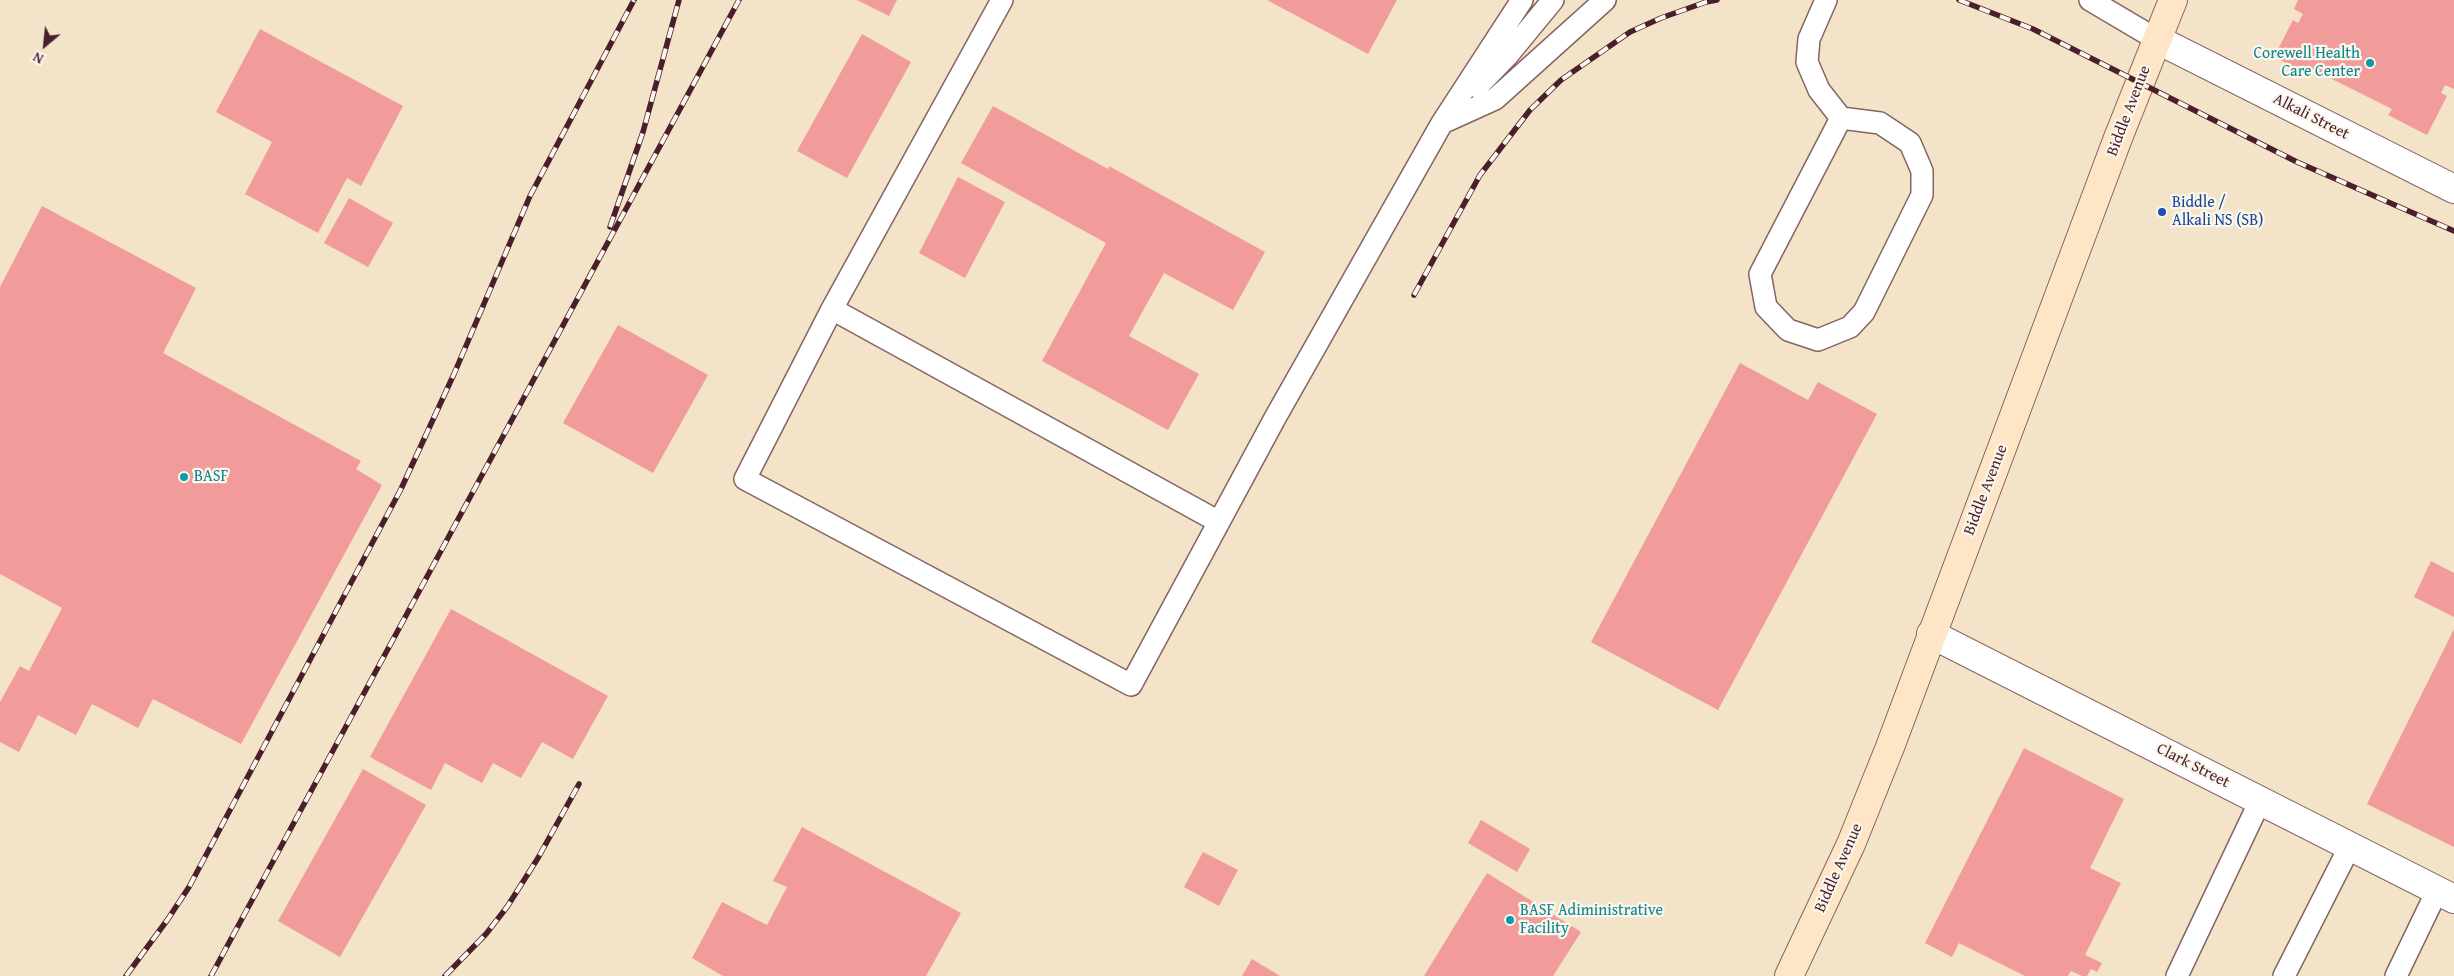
<!DOCTYPE html>
<style>
body{margin:0}
#map{position:relative;width:2454px;height:976px;overflow:hidden;background:#f3e3c8;font-family:"Gentium Book Plus",serif}
canvas{display:block}
.north{position:absolute;left:20px;top:20px;width:50px;height:50px;-webkit-text-stroke:4px #fbf7ec;paint-order:stroke;rotate:208deg;font-size:14px;font-weight:700;line-height:20px;text-align:center;color:#4a1f2b}
.north::after{content:'';display:block;margin:auto;width:18px;height:22px;background:#4a1f2b;clip-path:polygon(50% 0,100% 100%,50% 72%,0 100%)}
</style>
<div id="map">
<canvas width="2454" height="976"></canvas>
<div class="north">N</div>
</div>
<script>
const c = document.querySelector('canvas').getContext('2d');
c.lineJoin = 'round';
function fill(path, color) {
  c.fillStyle = color;
  c.fill(path, 'evenodd');
}
function shape(rows) {
  const path = new Path2D();
  for (const r of rows) {
    path.moveTo(r[0], r[1]);
    for (let i = 2; i < r.length; i += 2) path.lineTo(r[i], r[i + 1]);
  }
  return path;
}
function strokePath(path, color, width, dash) {
  c.strokeStyle = color;
  c.lineWidth = width;
  c.lineCap = dash ? 'butt' : 'round';
  c.setLineDash(dash || []);
  c.stroke(path);
}
function drawText(font, color, halo, rows, align = 'center') {
  c.font = font + ' "Gentium Book Plus",serif';
  c.lineWidth = 4.5;
  c.setLineDash([]);
  c.textBaseline = 'middle';
  c.strokeStyle = halo;
  c.fillStyle = color;
  for (const [text, x, y, turn = 0] of rows) {
    c.save();
    c.translate(x, y);
    c.rotate((+turn || 0) * Math.PI / 180);
    c.textAlign = isNaN(turn) ? turn : align;
    if (halo) c.strokeText(text, 0, 0);
    c.fillText(text, 0, 0);
    c.restore();
  }
}
const building = shape([
 [857,0,897,0,889,16],
 [1267,0,1397,0,1368,54],
 [2298,0,2454,0,2454,89,2445,85,2441,93,2447,96,2427,135,2388,115,2392,109,2312,69,2309,74,2274,57,2293,20,2298,23,2303,14,2294,9],
 [260,29,403,106,361,186,347,178,318,233,245,194,272,142,216,112],
 [862,34,911,62,847,178,797,151],
 [993,106,1108,169,1109,166,1265,252,1233,310,1164,273,1129,336,1199,374,1168,430,1042,361,1106,243,961,163],
 [958,177,1005,202,965,278,919,253],
 [349,198,393,223,368,267,324,243],
 [42,206,196,288,163,353,361,461,356,469,382,485,241,744,153,699,138,728,92,704,76,735,38,715,19,752,0,742,0,702,20,666,29,671,62,608,0,574,0,287],
 [618,325,708,375,653,473,563,423],
 [1740,363,1808,400,1818,382,1877,414,1718,710,1591,642],
 [2431,561,2454,573,2454,617,2414,597],
 [451,609,608,696,573,759,542,742,521,778,493,763,482,783,445,763,431,790,370,757],
 [2454,629,2454,847,2367,804],
 [2024,748,2124,799,2090,868,2121,883,2085,955,2102,963,2097,972,2091,969,2087,976,2082,976,2071,971,2068,976,2025,976,1959,943,1952,957,1925,943],
 [363,769,426,805,340,957,278,921],
 [1481,820,1530,849,1517,872,1468,843],
 [802,827,961,913,926,976,723,976,692,958,722,902,767,925,787,887,773,881],
 [1203,852,1238,870,1219,906,1184,887],
 [1487,873,1581,932,1553,976,1424,976],
 [1252,959,1280,976,1242,976]
]);
const lane = shape([
 [1826,0,1809,39,1807,62,1819,90,1841,118,1880,123,1910,143,1922,171,1922,195,1864,312,1850,327,1818,340,1788,330,1766,307,1760,274,1841,118],
 [2090,0,2156,39],
 [1477,87,1507,56,1553,0],
 [1442,123,1495,99,1605,0],
 [832,309,1002,0],
 [1219,522,832,309,745,479,1131,685,1219,522,1275,418,1442,123,1522,0],
 [2177,976,2260,801],
 [2284,976,2350,846],
 [2396,976,2437,891]
]);
const street = shape([
 [2156,39,2454,189],
 [1931,634,2454,899]
]);
const secondary = shape([
 [1789,976,1851,844,1890,747,2118,138,2173,0]
]);
const rail = shape([
 [1959,0,2033,29,2297,162,2454,231],
 [610,227,643,132,679,0],
 [1414,295,1480,175,1530,110,1561,80,1630,32,1661,18,1706,2,1717,0],
 [126,976,168,919,189,887,401,489,454,374,530,196,634,0],
 [211,976,739,0],
 [445,976,486,934,507,907,538,858,579,784]
]);
const markers = [
 [2370,63,5,"#0f9aa8"],
 [2162,212,5,"#1a4fb4"],
 [184,477,5,"#0f9aa8"],
 [1510,920,5,"#0f9aa8"]
];
const cultureNames = [
 ["Corewell Health",2360,54,"right"],
 ["Care Center",2360,72,"right"],
 ["BASF",194,477],
 ["BASF Adiministrative",1520,911],
 ["Facility",1520,929]
];
const streetNames = [
 ["Biddle Avenue",2129,111,-69],
 ["Alkali Street",2311,117,27],
 ["Biddle Avenue",1986,490,-69],
 ["Clark Street",2193,766,27],
 ["Biddle Avenue",1839,868,-66]
];
const transitNames = [
 ["Biddle /",2172,203],
 ["Alkali NS (SB)",2172,221]
];
fill(building, '#f19b9a');
strokePath(lane, '#856462', 24);
strokePath(street, '#856462', 30);
strokePath(secondary, '#856462', 30);
strokePath(lane, '#fff', 21);
strokePath(street, '#fff', 28);
strokePath(secondary, '#fde5c5', 28);
strokePath(rail, '#4a1f2b', 5.5);
strokePath(rail, '#fbf7ec', 4, [11]);
for (const [x, y, r, color] of markers) {
  const dot = new Path2D();
  dot.arc(x, y, r, 0, 2 * Math.PI);
  c.fillStyle = color;
  c.fill(dot);
  strokePath(dot, '#fbf7ec', 2);
}
drawText('16px', '#0d838f', '#fbf7ec', cultureNames, 'left');
drawText('16px', '#4a1f2b', '#fbf7ec', streetNames);
drawText('16px', '#164399', '#fbf7ec', transitNames, 'left');
</script>
